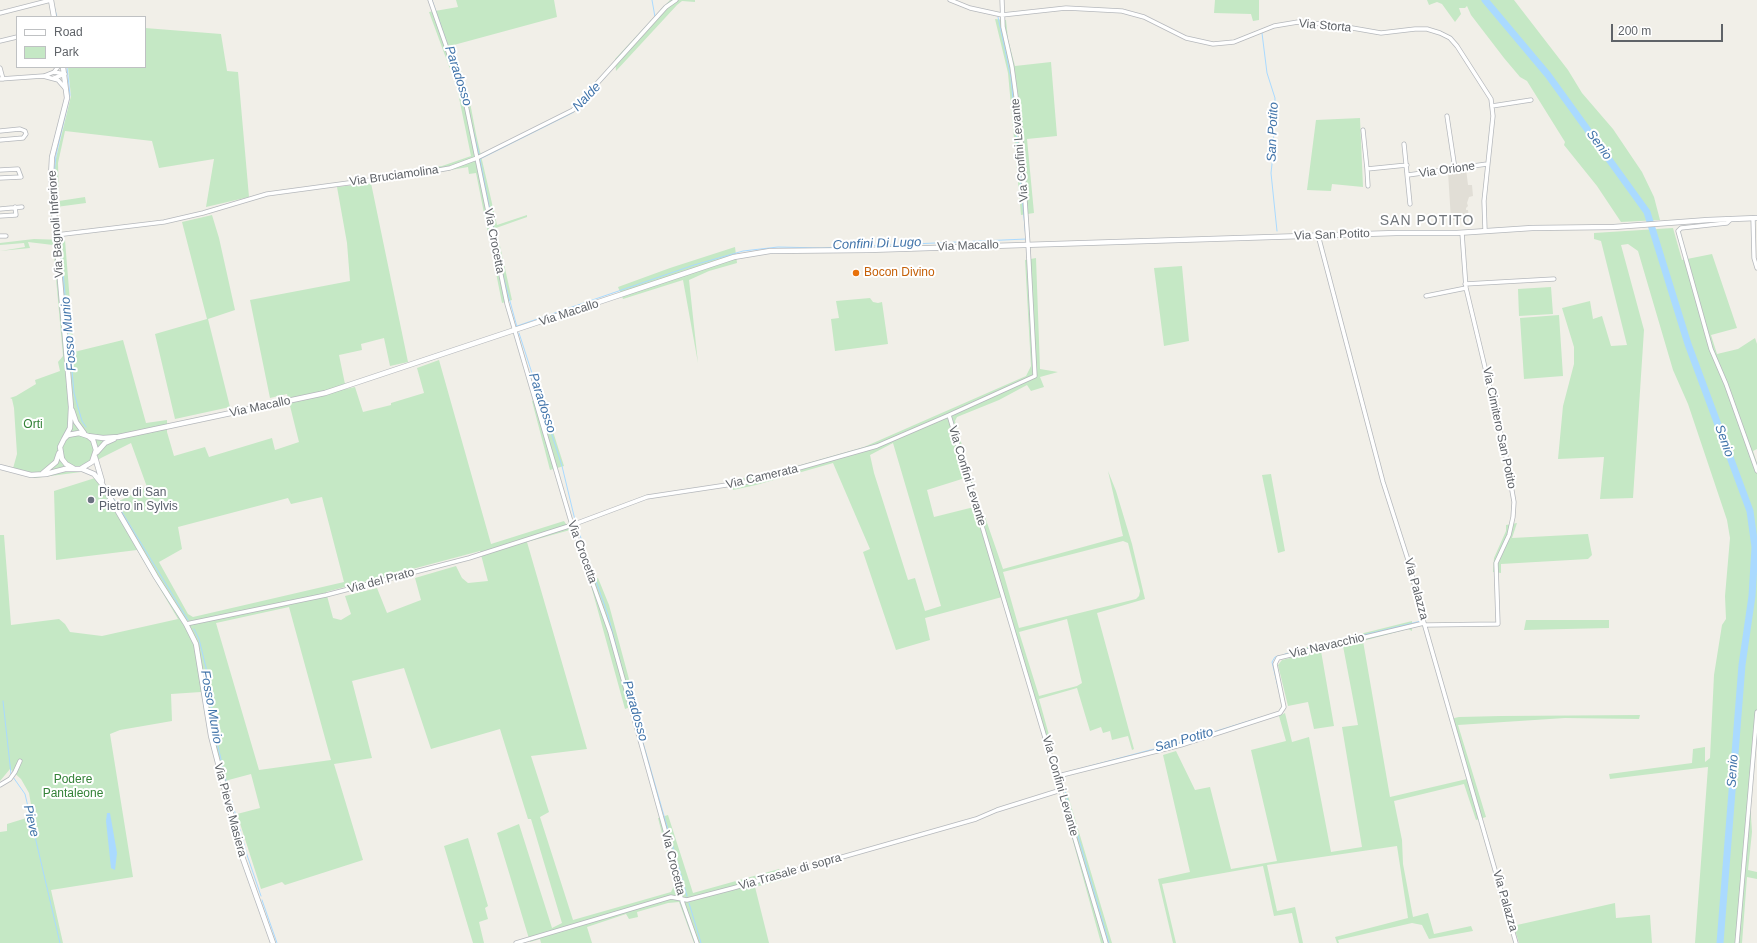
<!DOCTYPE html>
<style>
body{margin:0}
#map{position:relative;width:1757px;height:943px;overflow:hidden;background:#f1efe8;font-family:Arial,sans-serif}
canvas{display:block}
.legend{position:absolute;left:16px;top:16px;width:130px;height:52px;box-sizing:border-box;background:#fff;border:1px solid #bfc1c3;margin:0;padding:5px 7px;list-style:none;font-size:12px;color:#5f6368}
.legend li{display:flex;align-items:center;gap:8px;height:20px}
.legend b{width:20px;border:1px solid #bfc1c3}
.scale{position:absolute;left:1611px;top:24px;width:112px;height:18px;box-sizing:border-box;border:2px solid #5f6368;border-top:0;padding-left:5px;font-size:12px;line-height:14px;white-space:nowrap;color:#5f6368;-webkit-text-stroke:3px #fff;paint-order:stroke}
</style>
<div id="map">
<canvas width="1757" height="943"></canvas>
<ul class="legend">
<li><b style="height:5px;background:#fff"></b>Road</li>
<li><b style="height:11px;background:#c5e8c5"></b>Park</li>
</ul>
<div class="scale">200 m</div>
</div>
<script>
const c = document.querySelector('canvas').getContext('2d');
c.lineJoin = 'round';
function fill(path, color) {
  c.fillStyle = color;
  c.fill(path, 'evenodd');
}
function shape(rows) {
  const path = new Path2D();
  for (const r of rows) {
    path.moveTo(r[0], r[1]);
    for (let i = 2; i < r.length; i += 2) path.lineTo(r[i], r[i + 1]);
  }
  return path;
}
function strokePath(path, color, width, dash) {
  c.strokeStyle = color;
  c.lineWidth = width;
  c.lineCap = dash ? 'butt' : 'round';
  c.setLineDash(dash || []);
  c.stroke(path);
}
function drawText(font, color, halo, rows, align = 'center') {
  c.font = font + ' Arial,sans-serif';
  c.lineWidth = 4;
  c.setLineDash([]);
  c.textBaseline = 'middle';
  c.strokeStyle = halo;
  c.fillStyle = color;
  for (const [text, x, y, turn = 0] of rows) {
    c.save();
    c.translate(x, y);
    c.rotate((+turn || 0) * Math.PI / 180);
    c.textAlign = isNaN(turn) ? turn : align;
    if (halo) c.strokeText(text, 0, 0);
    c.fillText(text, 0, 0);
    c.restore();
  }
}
const education = shape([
 [1466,169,1468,185,1472,185,1473,196,1469,197,1467,203,1468,206,1466,208,1466,210,1468,210,1469,219,1451,220,1448,172]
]);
const green = shape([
 [456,0,554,0,557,17,450,46,459,65,468,92,476,134,497,225,527,215,527,217,496,228,512,300,502,303,476,173,469,174,468,167,394,180,394,172,442,166,471,156,457,88,429,12,458,7],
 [670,0,695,0,695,2,682,1,677,5,616,71,615,59],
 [1215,0,1259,0,1259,20,1253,21,1251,14,1214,13],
 [1427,0,1514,0,1568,70,1582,93,1613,129,1642,172,1654,197,1660,220,1621,222,1597,186,1564,145,1565,142,1527,81,1520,77,1504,58,1471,15,1467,6,1465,8,1459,8,1461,14,1455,22,1442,4,1437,2,1429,5],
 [995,19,1006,20,1008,39,1015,66,1051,62,1057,136,1027,139,1034,213,1021,215,1008,73],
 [145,28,221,34,227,71,238,72,249,197,206,207,214,159,159,168,152,141,65,131,58,163,59,201,85,197,86,203,56,207,54,175,56,158,71,96,68,67,145,67],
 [1360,118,1363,187,1332,184,1331,191,1307,190,1316,120],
 [371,183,408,362,390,366,384,338,361,344,362,350,339,355,346,389,355,387,363,412,391,405,391,403,424,393,417,368,439,360,491,544,564,521,570,530,527,542,587,749,531,756,549,812,540,817,573,920,671,892,675,884,658,818,668,815,693,893,779,869,782,880,755,887,769,943,694,943,679,902,668,903,637,912,638,917,629,919,626,914,587,927,592,943,541,943,540,939,530,942,497,833,519,824,552,928,562,923,531,819,528,819,500,729,431,749,404,668,352,681,372,758,334,764,363,860,285,885,282,882,261,889,237,814,260,808,251,774,221,782,201,692,171,694,172,721,120,730,110,734,133,877,51,890,63,943,0,943,0,832,7,831,7,824,33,816,29,793,21,779,10,769,0,781,0,535,4,535,11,625,59,619,65,624,70,632,102,636,178,619,137,550,56,560,54,491,95,478,117,502,147,487,131,443,101,458,81,472,35,478,12,472,17,454,14,408,12,399,10,398,16,396,36,384,35,380,60,371,58,362,63,356,53,245,28,242,30,248,0,251,25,247,24,243,0,245,0,243,34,239,65,240,74,352,123,340,146,423,167,420,167,432,174,456,205,447,209,457,272,438,275,450,299,442,287,394,270,398,250,300,350,281,347,243,337,187],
 [322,497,344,582,193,617,188,614,159,562,182,549,178,527,288,498,291,504],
 [480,551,488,581,468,583,462,578,456,566,415,578,421,600,387,613,377,588,345,596,351,614,341,620,333,618,326,592],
 [289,607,331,760,259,770,216,623],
 [212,215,219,238,235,310,208,319,230,407,175,419,155,334,207,319,182,222],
 [1673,228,1682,260,1712,254,1737,328,1711,335,1717,354,1738,349,1755,338,1757,344,1757,449,1753,451,1757,463,1757,731,1749,787,1752,832,1748,870,1757,872,1757,879,1747,877,1742,943,1695,943,1708,767,1610,779,1609,774,1692,763,1693,749,1705,747,1705,762,1710,758,1714,675,1722,625,1726,619,1725,596,1730,538,1727,520,1688,404,1673,370,1638,251,1628,244,1621,245,1644,330,1633,498,1600,499,1604,457,1558,459,1563,406,1574,364,1574,347,1562,308,1590,301,1593,319,1602,316,1611,346,1627,345,1601,241,1594,239,1594,233],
 [735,247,737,263,709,271,689,280,698,363,683,280,623,299,618,287,670,268],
 [1036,258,1040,369,1058,372,1040,377,1044,387,1031,391,1027,385,999,400,957,417,955,421,973,484,968,485,965,478,927,490,934,517,974,507,977,516,984,514,1003,569,1123,536,1108,471,1116,491,1132,544,1145,599,1097,613,1134,749,1132,750,1128,736,1112,740,1110,731,1103,733,1101,727,1090,731,1077,688,1039,699,1049,735,1043,737,1002,597,925,618,930,640,896,650,863,552,870,549,833,463,756,485,733,490,731,480,769,474,864,447,1026,376,1031,366,1025,260],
 [893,443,941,606,925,611,915,578,908,580,874,473,870,455],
 [1123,541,1128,543,1140,591,1139,596,1136,599,1019,628,1003,572],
 [1067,619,1082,683,1077,686,1039,696,1019,632],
 [1182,266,1189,341,1164,346,1154,268],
 [1551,287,1553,314,1519,316,1518,289],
 [870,298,873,302,878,303,882,302,888,344,835,351,831,319,839,318,836,301],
 [1559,315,1563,376,1524,379,1520,318],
 [542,397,564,466,550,470,532,401],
 [1271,474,1285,551,1278,553,1262,475],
 [1517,523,1512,538,1588,534,1592,555,1588,559,1501,564,1501,573,1493,572,1494,558,1506,531,1506,525],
 [598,578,609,605,636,705,625,709,590,582],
 [1526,620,1609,620,1609,628,1524,630],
 [1412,621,1412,631,1408,629,1363,641,1390,797,1467,779,1450,719,1459,717,1501,716,1640,715,1639,719,1565,718,1458,725,1486,817,1476,820,1464,784,1394,801,1402,840,1403,864,1413,917,1428,913,1434,934,1471,926,1473,931,1429,939,1422,925,1412,923,1338,940,1339,943,1337,943,1335,937,1408,918,1397,846,1267,865,1277,911,1295,907,1303,943,1299,943,1292,913,1274,916,1263,866,1162,884,1176,943,1173,943,1158,879,1190,872,1163,755,1176,751,1195,790,1210,787,1231,869,1277,861,1251,750,1286,741,1279,716,1285,713,1292,742,1309,737,1331,852,1362,847,1342,727,1358,725,1343,646,1321,651,1334,726,1314,729,1308,702,1288,706,1278,665,1282,660,1298,656,1297,646,1302,648,1316,645],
 [1067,792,1112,943,1101,943,1060,794],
 [468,838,488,906,485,908,488,919,479,922,484,943,473,943,444,846],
 [1615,903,1616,918,1650,915,1652,943,1519,943,1514,927,1517,925]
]);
const water = shape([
 [107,813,110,813,117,853,115,870,111,868,106,821]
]);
const stream = shape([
 [432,0,465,96],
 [652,0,655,17],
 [54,6,57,17],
 [1262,33,1267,73,1275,98,1273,155,1271,173,1277,231],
 [473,130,479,154],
 [480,159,574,112,656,20],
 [480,159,502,272,517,327],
 [55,192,54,175,56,155,70,95,67,67],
 [60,239,74,393,82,421,86,427],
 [517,326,694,265,743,251,778,247,822,248,1026,239,1011,78,998,17],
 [519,333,562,466,575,520],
 [114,499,188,620],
 [577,527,608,615,622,669],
 [194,629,199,639,208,676,214,729,227,785],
 [1285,654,1421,621],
 [1278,687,1272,662,1275,657,1278,656],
 [3,701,11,774],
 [640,732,687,896],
 [1060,774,1184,741,1262,717],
 [13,777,25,794,60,943],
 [1061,777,1109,943],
 [228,788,247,855,261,896],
 [262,900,277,943],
 [689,903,701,943]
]);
const river = shape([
 [1485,0,1548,75,1647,212,1688,344,1750,511,1755,547,1752,596,1742,665,1720,943]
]);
const minor = shape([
 [430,0,465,100,507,304,572,525,610,632,667,837,681,898,697,943],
 [950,0,970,8,1002,15,1066,8,1122,11,1144,17,1186,38,1213,44,1234,42,1274,26,1298,22,1335,25,1381,33,1415,29,1427,29,1440,33,1450,38,1457,46,1491,99,1493,116,1484,201,1485,230],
 [1002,0,1003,27,1012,67,1020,126,1028,244,1035,376,949,415,1106,943],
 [0,13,51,0],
 [0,41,17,37],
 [0,68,3,79],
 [54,72,65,74,54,78],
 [44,76,54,72,58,67],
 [0,79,43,76,58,80,65,88],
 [1492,106,1531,100],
 [1447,116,1455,169],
 [1363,130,1367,169,1407,165],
 [0,131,20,129,25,131,26,134,23,138,0,140],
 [1404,144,1410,204],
 [1367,169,1368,186],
 [0,170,18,169,21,177,0,178],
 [1408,175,1487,164],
 [0,209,22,207],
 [0,216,16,215,15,207],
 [1753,218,1754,258,1757,268],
 [1731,219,1727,223,1681,228,1678,231,1711,349,1726,384,1757,471],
 [56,235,164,222,203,213,267,194,422,173,450,168,477,158,573,110,666,7,676,0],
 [1318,235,1383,482,1409,563,1424,623,1516,943],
 [0,236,6,236],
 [1465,284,1554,279],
 [1426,296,1466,288],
 [186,624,326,595,469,558,572,525,647,497,753,481,877,446,949,415],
 [1426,625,1498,624,1496,563,1509,535,1513,517,1514,502,1505,451,1466,288,1462,233],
 [1058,776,1181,745,1280,713,1284,707,1275,664,1278,658,1424,623],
 [0,785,10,779,15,772,20,761],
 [516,943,671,897,687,900,733,888,976,819,997,810,1061,790],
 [1737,943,1757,712]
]);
const tertiary = shape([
 [51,0,54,17],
 [63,67,67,98,52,157,51,176,71,407,70,428,64,439],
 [72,410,76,422,84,433],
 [88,436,103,438,118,437,325,393,734,257,770,251,868,250,1396,233,1457,233,1532,228,1614,227,1708,220,1757,218],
 [97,452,105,443,114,439],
 [95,457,102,481],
 [0,467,31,475,46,474,65,469,82,469,94,474,102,484,156,577,186,624,196,644,211,736,242,856,273,943],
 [73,468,66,464,62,459,60,447,64,439,68,435,79,433,88,436,93,440,96,450,92,462,82,468],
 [43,473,56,462,59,453]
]);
const markers = [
 [856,273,4,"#e8710a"],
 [91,500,4,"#6b7280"]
];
const streetNames = [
 ["Via Storta",1325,26,5],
 ["Via Confini Levante",1020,150,-95],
 ["Via Orione",1447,170,-8],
 ["Via Bruciamolina",394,176,-8],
 ["Via Bagnoli Inferiore",56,224,-94],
 ["Via San Potito",1332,235,-2],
 ["Via Crocetta",494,241,79],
 ["Via Macallo",968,246,-2],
 ["Via Macallo",569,313,-18],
 ["Via Macallo",260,407,-12],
 ["Via Cimitero San Potito",1499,428,78],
 ["Via Confini Levante",967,476,73],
 ["Via Camerata",762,477,-13],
 ["Via Crocetta",582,552,70],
 ["Via del Prato",381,581,-15],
 ["Via Palazza",1416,589,75],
 ["Via Navacchio",1327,646,-13],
 ["Via Confini Levante",1060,786,74],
 ["Via Pieve Masiera",230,810,75],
 ["Via Crocetta",673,863,76],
 ["Via Trasale di sopra",790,872,-16],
 ["Via Palazza",1505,901,74]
];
const foodNames = [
 ["Bocon Divino",864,273]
];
const parkNames = [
 ["Orti",33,425],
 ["Podere",73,780],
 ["Pantaleone",73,794]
];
const worshipNames = [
 ["Pieve di San",99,493],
 ["Pietro in Sylvis",99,507]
];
const waterNames = [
 ["Paradosso",458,76,72],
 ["Nalde",587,97,-46],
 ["San Potito",1273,132,-88],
 ["Senio",1599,145,54],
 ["Confini Di Lugo",877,244,-2],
 ["Fosso Munio",69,334,-95],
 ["Paradosso",542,403,72],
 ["Senio",1724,441,70],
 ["Fosso Munio",211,707,80],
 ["Paradosso",635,711,74],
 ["San Potito",1184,740,-16],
 ["Senio",1733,771,-86],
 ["Pieve",31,821,77]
];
const quarterNames = [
 ["SAN POTITO",1427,221]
];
fill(education, '#e1ded6');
fill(green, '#c5e8c5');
fill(water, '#aadaff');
strokePath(stream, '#aadaff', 1);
strokePath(river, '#aadaff', 7);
strokePath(minor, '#b5b8bc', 5);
strokePath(tertiary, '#b5b8bc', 6);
strokePath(minor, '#fff', 3.5);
strokePath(tertiary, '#fff', 4.5);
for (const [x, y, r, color] of markers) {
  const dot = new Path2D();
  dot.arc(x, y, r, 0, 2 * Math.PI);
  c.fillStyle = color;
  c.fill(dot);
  strokePath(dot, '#fff', 1.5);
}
drawText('12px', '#5f6368', '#fff', streetNames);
drawText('12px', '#c56008', '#fff', foodNames, 'left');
drawText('12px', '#348238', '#fff', parkNames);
drawText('12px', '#5b616d', '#fff', worshipNames, 'left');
drawText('italic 13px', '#4174aa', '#fff', waterNames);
c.letterSpacing = '1px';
drawText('14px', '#70757a', '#fff', quarterNames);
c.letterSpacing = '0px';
</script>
